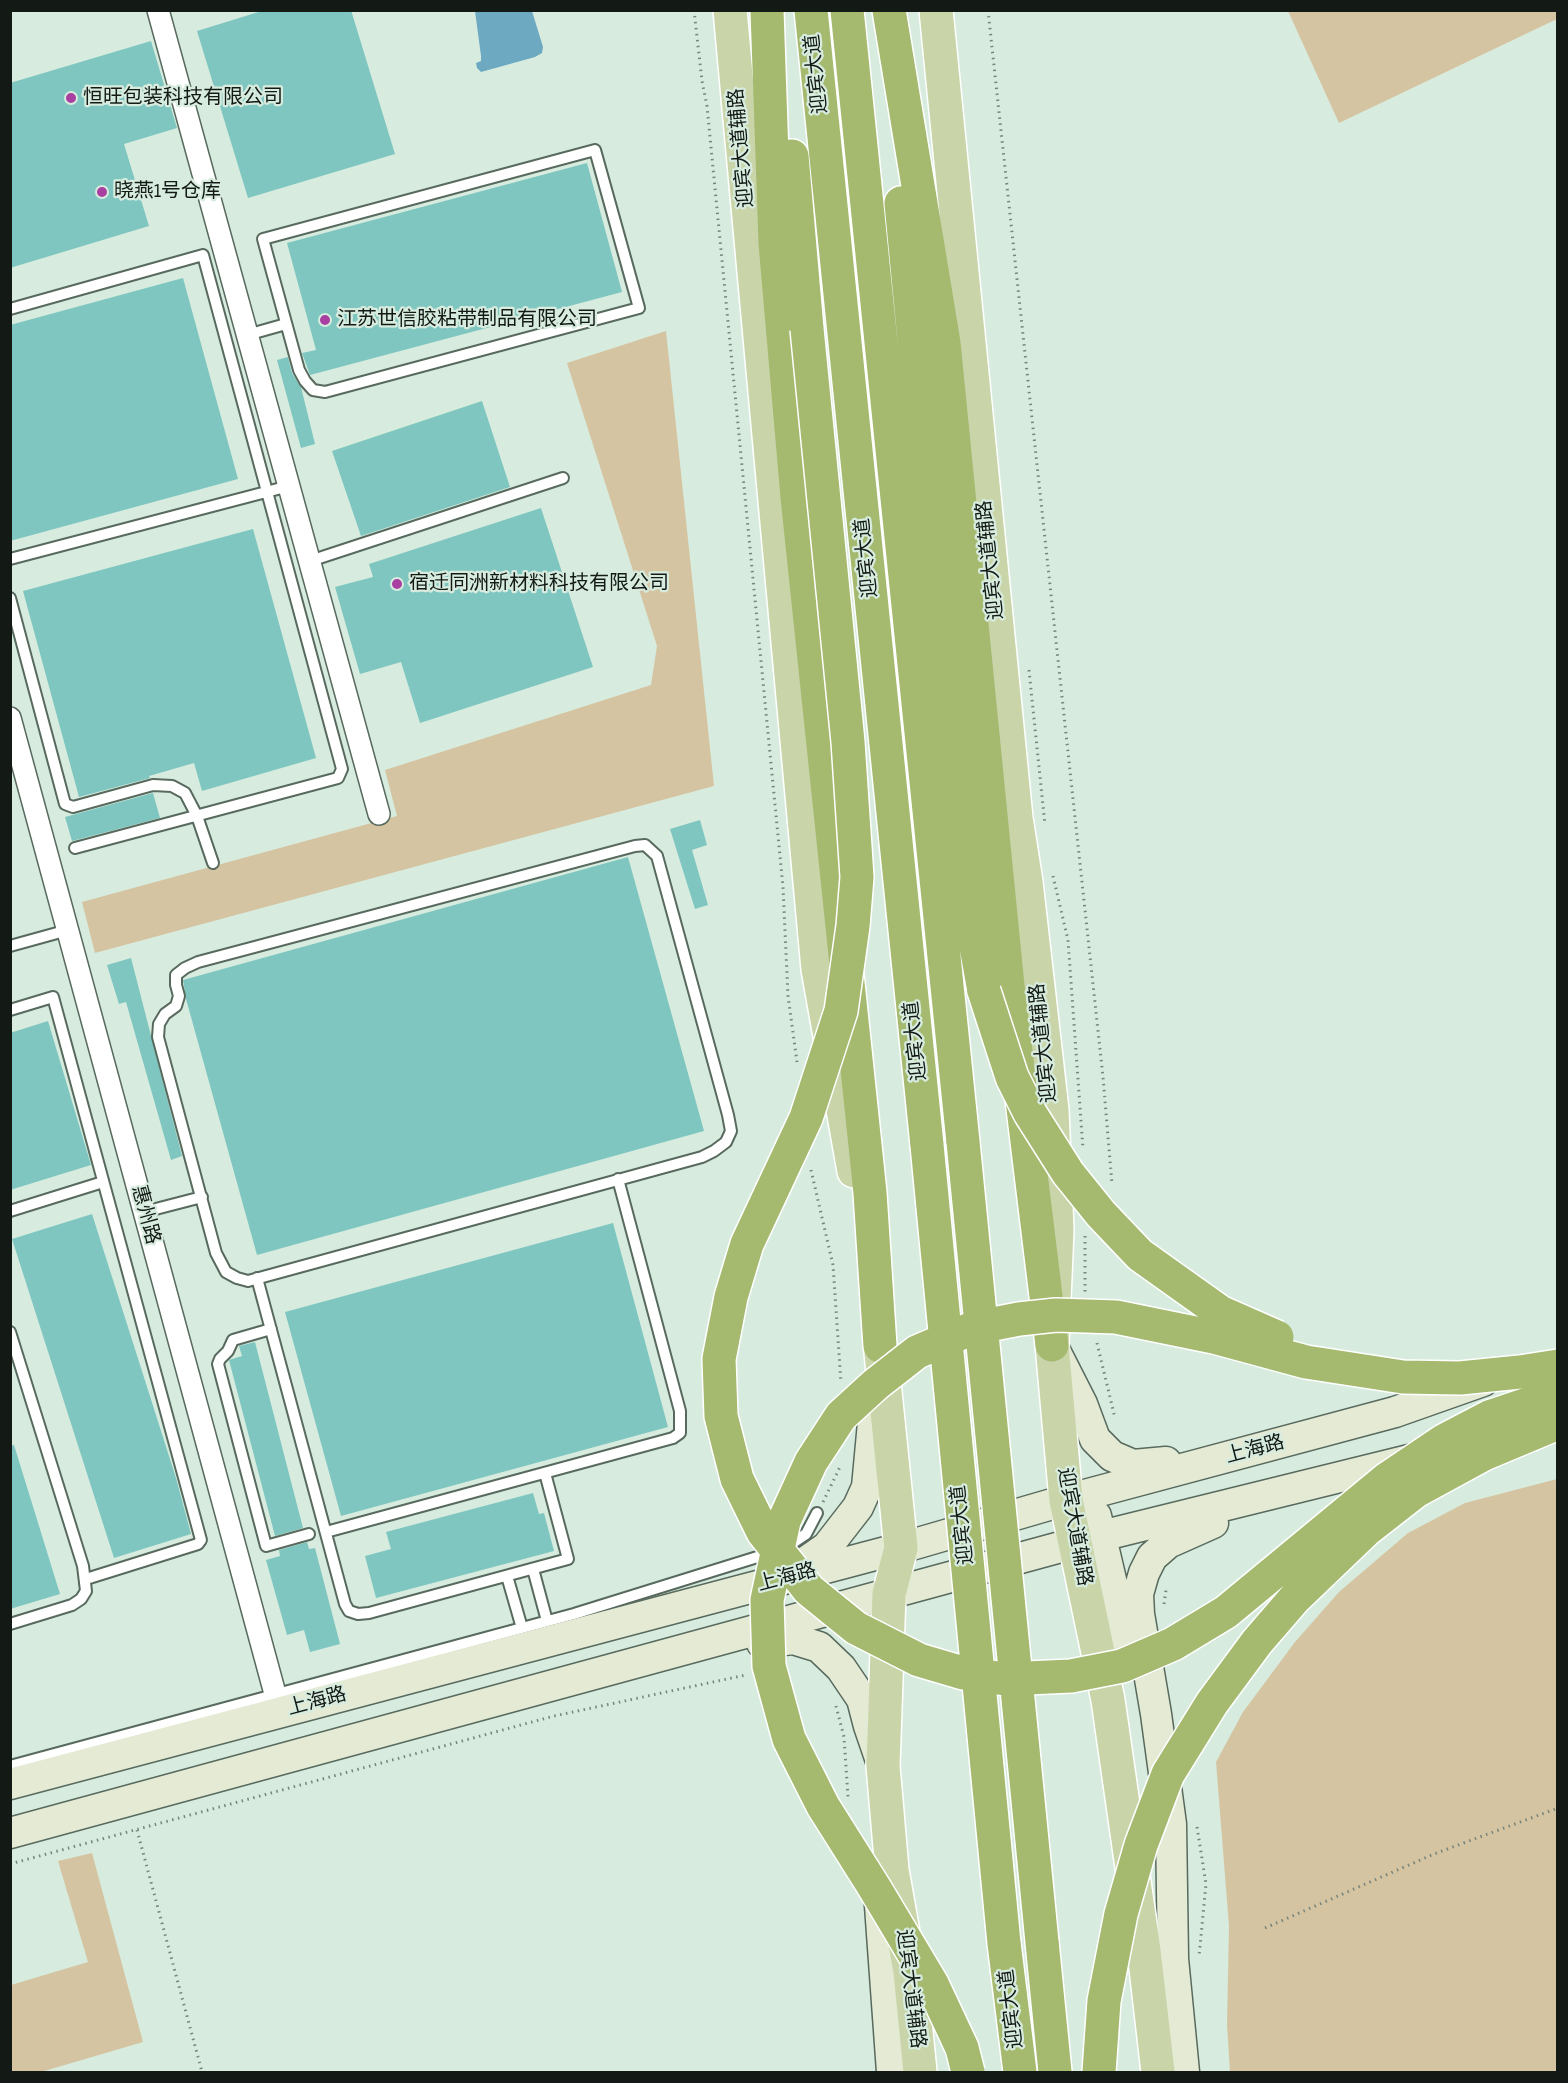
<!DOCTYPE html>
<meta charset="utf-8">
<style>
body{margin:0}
#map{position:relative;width:1568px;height:2083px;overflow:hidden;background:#d7ecde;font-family:"Sofia Sans Condensed",sans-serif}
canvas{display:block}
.frame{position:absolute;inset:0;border:12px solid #131a16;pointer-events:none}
</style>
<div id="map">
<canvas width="1568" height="2083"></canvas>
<div class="frame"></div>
</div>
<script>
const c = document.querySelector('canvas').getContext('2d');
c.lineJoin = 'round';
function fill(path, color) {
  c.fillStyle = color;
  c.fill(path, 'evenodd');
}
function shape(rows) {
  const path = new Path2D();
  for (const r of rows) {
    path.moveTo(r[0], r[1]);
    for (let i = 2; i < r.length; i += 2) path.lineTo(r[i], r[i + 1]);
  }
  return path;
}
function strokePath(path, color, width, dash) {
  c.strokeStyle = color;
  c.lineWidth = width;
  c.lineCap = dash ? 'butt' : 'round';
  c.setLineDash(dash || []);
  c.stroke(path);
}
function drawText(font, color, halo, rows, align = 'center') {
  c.font = font + ' "Sofia Sans Condensed","Noto Sans SC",sans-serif';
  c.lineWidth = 4.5;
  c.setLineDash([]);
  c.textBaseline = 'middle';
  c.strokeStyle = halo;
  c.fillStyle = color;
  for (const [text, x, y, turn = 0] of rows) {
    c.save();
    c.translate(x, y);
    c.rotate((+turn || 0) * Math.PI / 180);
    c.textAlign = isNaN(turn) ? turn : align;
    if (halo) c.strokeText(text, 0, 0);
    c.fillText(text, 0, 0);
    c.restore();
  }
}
const green = shape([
 [1557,10,1557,19,1339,123,1288,11],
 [666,331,714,786,95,953,82,902,397,816,385,770,651,685,657,646,567,363],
 [1557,1479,1557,2072,1230,2072,1227,2025,1229,1926,1216,1762,1243,1712,1295,1642,1339,1592,1408,1533,1465,1503],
 [92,1853,143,2042,41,2072,11,2072,11,1985,88,1962,58,1861]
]);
const water = shape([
 [475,11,532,11,543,47,542,53,535,57,481,72,477,68,476,63,481,61,481,56]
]);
const building = shape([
 [265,10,351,10,395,154,248,198,197,31],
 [151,41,177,128,124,144,149,226,10,268,10,83],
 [587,163,622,292,310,375,302,353,316,350,287,243],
 [183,278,238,479,10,541,10,325],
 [288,357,292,373,301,387,315,444,301,448,277,360],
 [482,401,510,487,361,536,332,451],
 [541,508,593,667,420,723,401,662,360,674,335,587,373,577,369,564],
 [253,529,316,758,202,791,194,763,149,776,150,778,79,797,23,591],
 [153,793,160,818,72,841,65,817],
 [700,820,707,845,692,850,708,905,695,909,670,829],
 [628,857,704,1131,257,1255,186,999,183,980],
 [131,958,182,1156,171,1160,126,1002,119,1004,107,965],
 [48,1021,91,1165,10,1190,10,1033],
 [92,1214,176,1478,191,1534,114,1558,12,1239],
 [613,1223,668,1427,341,1516,285,1312],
 [255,1342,303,1528,275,1536,229,1360,242,1356,239,1346],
 [14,1445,60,1594,10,1609,10,1446],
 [533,1493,539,1514,544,1513,554,1551,376,1598,365,1556,391,1549,386,1532],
 [307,1542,309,1549,315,1548,340,1644,310,1652,304,1630,287,1635,266,1560,280,1556,279,1550]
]);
const path = shape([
 [694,10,702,81,707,106,783,887,788,996,797,1062],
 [988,10,1103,1077,1112,1184],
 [1029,670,1045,825],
 [1053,876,1068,940,1083,1149],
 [811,1170,833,1265,841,1383],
 [1085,1236,1085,1293],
 [1097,1343,1115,1418],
 [823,1502,840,1467],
 [1164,1604,1166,1590],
 [836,1706,844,1737,848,1797],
 [1197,1827,1206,1884,1199,1957],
 [137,1830,202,2072],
 [10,1864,554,1716,746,1675],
 [1265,1928,1434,1854,1558,1808]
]);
const lane = shape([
 [595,150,639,308,325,392,313,390,305,381,299,370,263,239,595,150],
 [10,309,203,255,342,769,338,778,75,848],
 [247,335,286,324],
 [10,559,289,486],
 [310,561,563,478],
 [10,598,65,804,73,807,153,785,172,786,185,793,197,816,213,863],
 [645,845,657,856,728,1115,731,1131,726,1142,714,1151,702,1157,248,1281,237,1278,226,1272,216,1253,158,1037,159,1024,165,1014,176,1006,179,996,176,985,176,975,185,968,198,962,635,846,645,845],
 [10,946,68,930],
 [10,1010,53,997,201,1540,198,1544,86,1579],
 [10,1211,103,1182],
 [144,1212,202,1197],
 [257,1278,345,1604,349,1611,358,1614,369,1613,568,1559,545,1473],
 [271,1329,233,1340,228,1351,220,1359,218,1364,266,1546,309,1534],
 [10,1332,83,1566,86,1591,81,1599,72,1605,10,1624],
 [326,1532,673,1438,680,1433,680,1411,618,1179],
 [533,1569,547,1621],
 [507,1576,522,1628],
 [10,1766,574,1614,767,1554,791,1544,806,1534,817,1513]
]);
const street = shape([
 [158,10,379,814],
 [10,718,280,1712]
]);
const secondary = shape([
 [1054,1349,1082,1404,1095,1439,1112,1456,1133,1465,1166,1462],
 [1096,1516,1127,1648],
 [794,1565,804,1563,827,1547,858,1507,867,1487,876,1391],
 [762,1643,793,1639,819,1647,841,1668,862,1699,869,1726,881,1761],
 [10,1784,901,1548,1066,1500,1395,1412,1483,1381],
 [10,1833,1101,1536,1413,1459],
 [879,1892,892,2072],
 [1171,1938,1184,2072],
 [1173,1958,1171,1824,1156,1714,1139,1614,1138,1594,1144,1573,1152,1557,1168,1543,1213,1523]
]);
const primary = shape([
 [730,10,818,969,854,1171],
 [936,10,1016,818,1026,882,1052,1110,1057,1230,1052,1345,1066,1500,1108,1700,1144,1951,1158,2072],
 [881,1353,901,1548,889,1594,883,1766,892,1870,910,1972,920,2072]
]);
const highway = shape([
 [767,10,775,243,797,497,870,1193,880,1346],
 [811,10,927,1145],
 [847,10,963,1142],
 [889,10,944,343,1008,986,1052,1345],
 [792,156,807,329],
 [901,203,967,896,984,991],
 [1042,1942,1055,2072],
 [1004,1943,1020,2072]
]);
const highwayBridge = shape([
 [807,329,848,742,857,877,853,926,841,1011,806,1118,747,1244,731,1297,719,1359,721,1416,737,1479,763,1532,809,1590,856,1628,919,1660,963,1673,1005,1679,1071,1676,1122,1666,1173,1644,1226,1612,1387,1479,1445,1440,1489,1417,1558,1394],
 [984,991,1012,1077,1030,1113,1068,1173,1101,1214,1140,1255,1220,1312,1277,1337],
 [963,1142,1042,1942],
 [927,1145,1004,1943],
 [968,2072,962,2048,932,1984,874,1887,823,1806,789,1739,769,1666,767,1600,784,1521,811,1462,841,1416,876,1384,917,1352,973,1328,1019,1319,1056,1315,1116,1317,1214,1337,1306,1362,1403,1377,1460,1378,1520,1372,1558,1366],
 [1099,2072,1104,2001,1121,1914,1141,1845,1168,1774,1212,1703,1257,1642,1295,1598,1366,1530,1416,1491,1484,1454,1558,1423]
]);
const markers = [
 [71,98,6,"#a93fa1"],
 [102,192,6,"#a93fa1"],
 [325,320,6,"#a93fa1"],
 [397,584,6,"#a93fa1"]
];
const streetNames = [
 ["迎宾大道",817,74,-96],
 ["迎宾大道辅路",742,148,-95],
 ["迎宾大道",867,558,-96],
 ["迎宾大道辅路",991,560,-96],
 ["迎宾大道",916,1041,-96],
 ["迎宾大道辅路",1044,1043,-96],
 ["惠州路",145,1215,75],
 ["上海路",1255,1450,-15],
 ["迎宾大道",963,1525,-96],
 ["迎宾大道辅路",1074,1527,80],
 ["上海路",787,1578,-15],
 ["上海路",317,1702,-15],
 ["迎宾大道辅路",910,1989,83],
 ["迎宾大道",1012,2009,-97]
];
const poiNames = [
 ["恒旺包装科技有限公司",83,98],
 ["晓燕1号仓库",114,192],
 ["江苏世信胶粘带制品有限公司",337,320],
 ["宿迁同洲新材料科技有限公司",409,584]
];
fill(green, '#d5c4a1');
fill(water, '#6da9c1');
fill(building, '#7fc6c1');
strokePath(lane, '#586a5e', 14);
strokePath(street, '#586a5e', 24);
strokePath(secondary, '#586a5e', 33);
strokePath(primary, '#fff', 36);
strokePath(highway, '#fff', 36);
strokePath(path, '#77857c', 3, [1.5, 4.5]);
strokePath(lane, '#fff', 10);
strokePath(street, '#fff', 21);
strokePath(secondary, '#e4ead4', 30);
strokePath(primary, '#c9d5a9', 33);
strokePath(highway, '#a5b96f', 33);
strokePath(highwayBridge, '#fff', 36, []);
strokePath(highwayBridge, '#a5b96f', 33);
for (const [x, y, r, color] of markers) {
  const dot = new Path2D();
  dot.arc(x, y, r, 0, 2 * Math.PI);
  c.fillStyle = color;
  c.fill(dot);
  strokePath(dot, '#d7ecde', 2);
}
drawText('20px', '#131a16', '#d7ecde', streetNames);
drawText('20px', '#131a16', '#d7ecde', poiNames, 'left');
</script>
